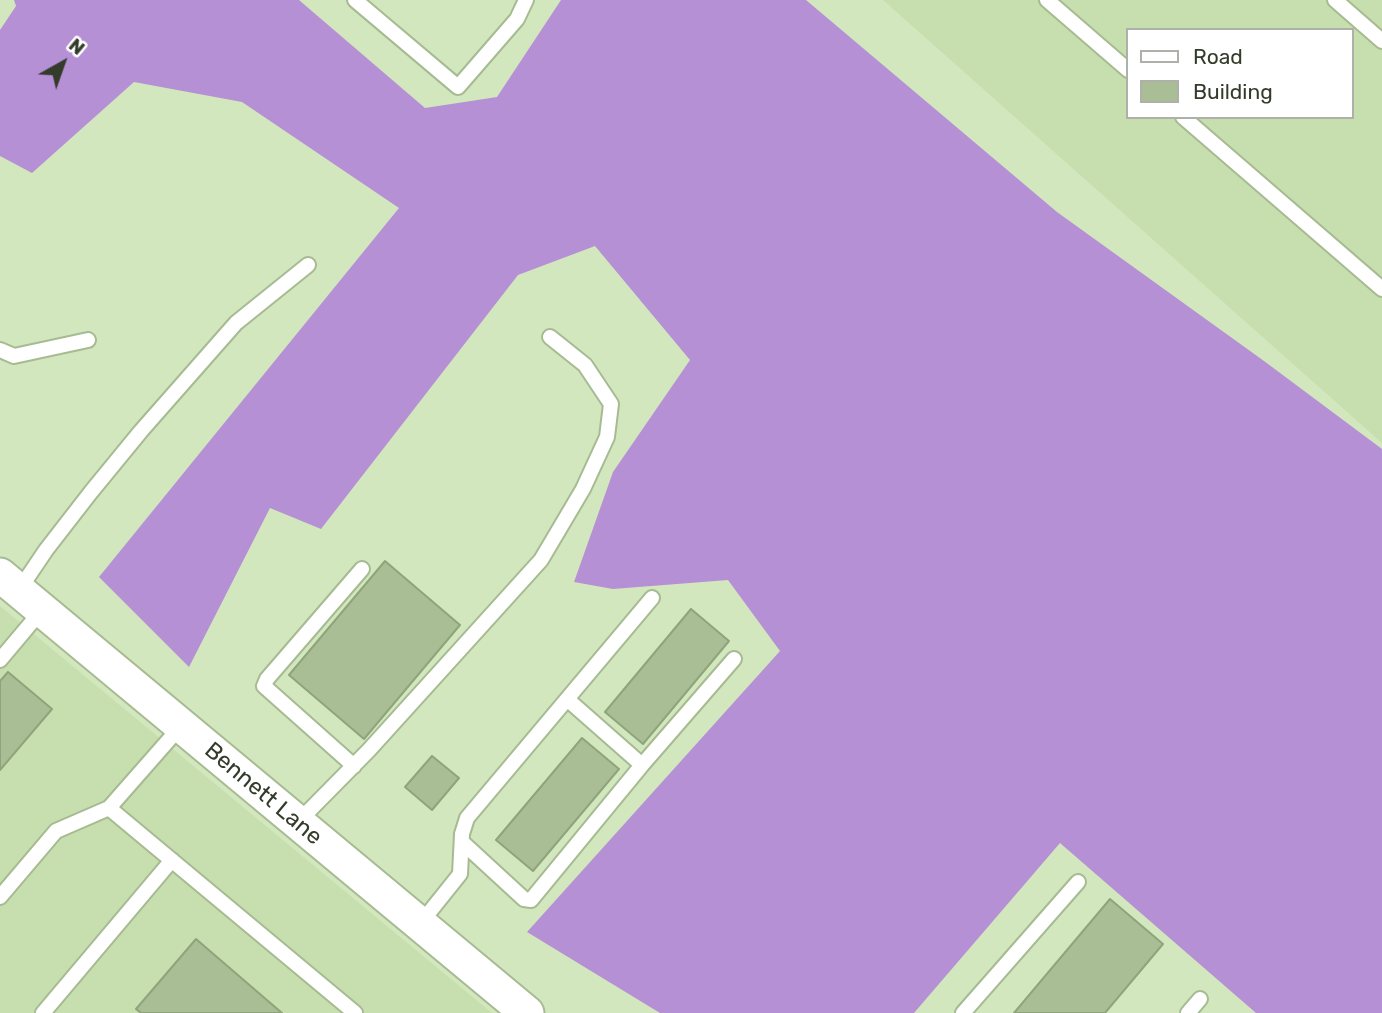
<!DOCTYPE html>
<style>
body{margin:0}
#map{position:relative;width:1382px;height:1013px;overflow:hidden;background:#d2e7bd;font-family:Rubik,sans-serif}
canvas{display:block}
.legend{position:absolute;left:1126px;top:28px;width:228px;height:91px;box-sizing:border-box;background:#fff;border:2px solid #adb1aa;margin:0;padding:9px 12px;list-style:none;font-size:21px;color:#333b2a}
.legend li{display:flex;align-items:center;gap:14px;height:35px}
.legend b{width:35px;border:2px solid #adb1aa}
.north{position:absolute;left:28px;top:28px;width:70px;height:70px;-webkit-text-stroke:5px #fff;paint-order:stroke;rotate:40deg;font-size:19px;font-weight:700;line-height:28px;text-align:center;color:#333b2a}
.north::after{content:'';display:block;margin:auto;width:24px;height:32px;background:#333b2a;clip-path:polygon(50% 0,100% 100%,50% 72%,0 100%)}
</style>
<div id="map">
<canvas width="1382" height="1013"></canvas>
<ul class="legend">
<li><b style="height:9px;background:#fff"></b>Road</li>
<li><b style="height:19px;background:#aabe96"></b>Building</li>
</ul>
<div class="north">N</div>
</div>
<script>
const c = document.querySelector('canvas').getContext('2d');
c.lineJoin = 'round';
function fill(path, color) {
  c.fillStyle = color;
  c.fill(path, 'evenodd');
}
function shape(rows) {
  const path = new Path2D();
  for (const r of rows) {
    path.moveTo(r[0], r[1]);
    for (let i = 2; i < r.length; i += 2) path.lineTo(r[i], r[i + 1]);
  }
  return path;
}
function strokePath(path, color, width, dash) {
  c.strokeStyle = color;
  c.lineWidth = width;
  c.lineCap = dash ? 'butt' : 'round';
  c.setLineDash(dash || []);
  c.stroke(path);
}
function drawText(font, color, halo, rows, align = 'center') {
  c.font = font + ' Rubik,sans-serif';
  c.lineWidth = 7;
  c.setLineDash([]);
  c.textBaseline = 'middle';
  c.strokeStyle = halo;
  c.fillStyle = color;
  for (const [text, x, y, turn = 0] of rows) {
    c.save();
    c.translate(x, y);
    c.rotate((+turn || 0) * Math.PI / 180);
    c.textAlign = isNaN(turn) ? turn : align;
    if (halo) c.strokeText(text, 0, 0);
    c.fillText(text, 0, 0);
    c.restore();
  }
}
const built = shape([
 [883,0,1382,0,1382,443],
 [1128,30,1352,30,1352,117,1128,117],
 [0,606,492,1013,0,1013]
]);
const forest = shape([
 [14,0,299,0,425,108,497,97,561,0,806,0,1057,212,1264,361,1382,449,1382,1013,1256,1013,1060,843,914,1013,660,1013,527,932,780,651,728,580,613,589,574,582,613,472,690,360,595,246,518,275,321,529,270,508,189,667,99,577,399,208,242,102,134,82,32,173,0,156,0,30,16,6]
]);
const building = shape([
 [385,561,460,625,364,739,289,675,385,561],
 [691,609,729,641,643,744,605,712,691,609],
 [8,672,52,709,0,770,0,681,8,672],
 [582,738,619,769,533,871,496,840,582,738],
 [432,756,459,778,432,810,405,787,432,756],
 [1110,899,1163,944,1105,1013,1014,1013,1110,899],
 [196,939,282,1013,141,1013,136,1009,196,939]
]);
const service = shape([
 [355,0,458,87,517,19,526,0],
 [1047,0,1128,70],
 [1335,0,1382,41],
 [1183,117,1382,289],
 [0,350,14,356,88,340],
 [19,590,46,550,91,492,141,431,236,323,308,265],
 [0,660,42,610],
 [642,765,734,659],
 [354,766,264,686,267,679,362,569],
 [109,808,355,1013],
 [297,823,369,750,541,560,583,489,607,437,611,404,585,365,550,337],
 [462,842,524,899,531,900,642,765,567,699],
 [0,897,56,831,109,808,181,726],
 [420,924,460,874,462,834,467,818,652,598],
 [43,1013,172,860],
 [963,1013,1078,882],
 [1188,1013,1200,999]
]);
const tertiary = shape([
 [0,575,527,1013]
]);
const streetNames = [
 ["Bennett Lane",263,794,40]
];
fill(built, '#c7dfae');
fill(forest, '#b690d5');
fill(building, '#aabe96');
strokePath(building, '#90a47c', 2);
strokePath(service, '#a7bb92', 18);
strokePath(tertiary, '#a7bb92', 37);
strokePath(service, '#fff', 14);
strokePath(tertiary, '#fff', 33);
drawText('23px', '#333b2a', '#fff', streetNames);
</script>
